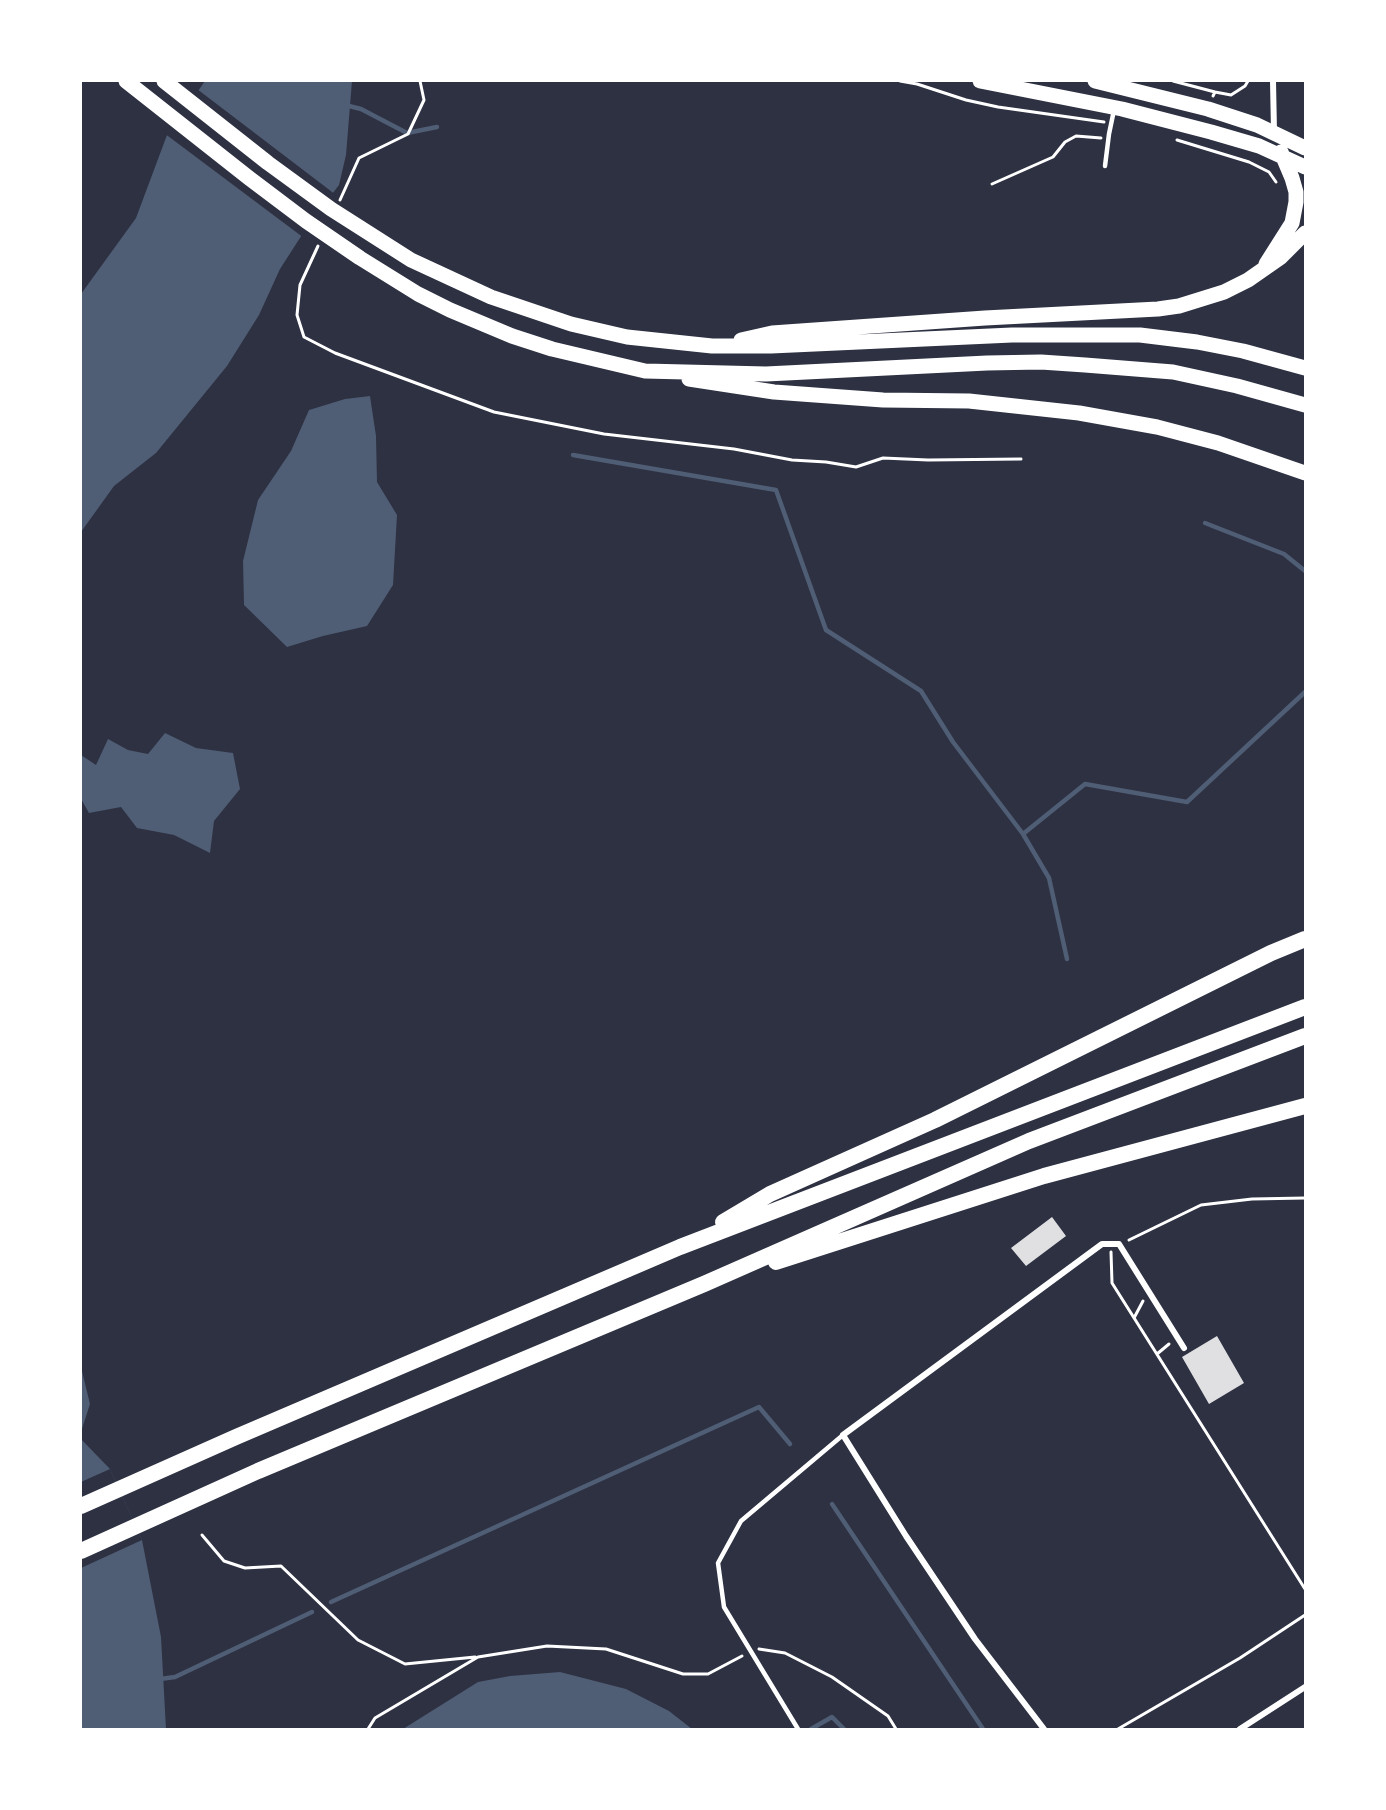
<!DOCTYPE html>
<style>
body{margin:0}
#map{position:relative;width:1386px;height:1810px;overflow:hidden;background:#2d3142;font-family:"Fira Sans Condensed",sans-serif}
canvas{display:block}
.frame{position:absolute;inset:0;border:82px solid #fff;pointer-events:none}
</style>
<div id="map">
<canvas width="1386" height="1810"></canvas>
<div class="frame"></div>
</div>
<script>
const c = document.querySelector('canvas').getContext('2d');
c.lineJoin = 'round';
function fill(path, color) {
  c.fillStyle = color;
  c.fill(path, 'evenodd');
}
function shape(rows) {
  const path = new Path2D();
  for (const r of rows) {
    path.moveTo(r[0], r[1]);
    for (let i = 2; i < r.length; i += 2) path.lineTo(r[i], r[i + 1]);
  }
  return path;
}
function strokePath(path, color, width, dash) {
  c.strokeStyle = color;
  c.lineWidth = width;
  c.lineCap = dash ? 'butt' : 'round';
  c.setLineDash(dash || []);
  c.stroke(path);
}
const water = shape([
 [205,81,352,81,346,155,339,185,307,227,280,269,259,315,227,366,156,453,114,486,81,532,81,294,136,218,167,135],
 [370,396,376,436,377,482,397,515,393,585,367,626,323,636,287,647,244,605,243,561,258,500,291,451,309,410,345,399],
 [165,733,196,748,233,753,240,789,214,821,210,853,174,835,137,828,121,807,89,813,81,799,81,755,96,765,108,739,128,750,148,754],
 [81,1367,90,1404,81,1432],
 [81,1439,110,1469,142,1540,161,1637,166,1729,81,1729],
 [560,1672,626,1689,669,1711,692,1729,403,1729,478,1682,510,1676]
]);
const pier = shape([
 [197,89,336,195,304,238,164,133],
 [110,1469,142,1540,81,1568,81,1482]
]);
const stream = shape([
 [345,105,361,109,407,133,437,127],
 [573,455,776,490,826,630,921,691,953,742,1023,834,1049,878,1067,959],
 [1205,523,1284,554,1305,571],
 [1023,834,1085,784,1187,802,1305,692],
 [832,1504,983,1729],
 [331,1602,759,1407,790,1444],
 [160,1679,175,1677,312,1612],
 [811,1729,832,1717,844,1729]
]);
const building = shape([
 [1052,1217,1066,1236,1026,1266,1011,1248],
 [1217,1336,1244,1383,1209,1404,1182,1357]
]);
const path = shape([
 [900,81,917,84,966,100,998,107,1104,122],
 [1173,81,1215,92],
 [1213,96,1215,92,1231,95,1245,86,1248,81],
 [1177,140,1249,162,1269,172,1276,182],
 [992,184,1053,157,1065,142,1076,136,1101,138],
 [340,200,359,158,408,134,424,100,420,81],
 [318,246,300,285,297,315,304,337,335,353,494,412,604,434,734,449,792,460,826,462,856,467,883,458,928,460,1021,459],
 [1129,1240,1201,1205,1252,1199,1305,1198],
 [1111,1252,1112,1283,1305,1589],
 [1134,1318,1143,1301],
 [1157,1354,1169,1344],
 [202,1535,224,1561,245,1568,281,1566,358,1640,405,1664,475,1657],
 [759,1649,785,1653,832,1677,888,1716,896,1729],
 [368,1729,375,1718,478,1657,547,1646,606,1649,683,1674,708,1674,742,1656],
 [1118,1729,1240,1658,1305,1615]
]);
const service = shape([
 [1105,166,1109,134,1114,110],
 [798,1729,724,1607,718,1563,741,1521,843,1435]
]);
const minor = shape([
 [1273,81,1274,132],
 [1044,1729,975,1639,906,1536,843,1435,1102,1244,1119,1244,1184,1348],
 [1240,1729,1305,1687]
]);
const trunk = shape([
 [126,81,249,178,306,221,360,258,418,294,450,310,512,336,552,349,645,371,766,374,987,363,1041,362,1085,365,1173,372,1237,386,1305,405],
 [164,81,268,163,331,209,411,260,491,297,571,324,627,337,712,346,771,346,1012,335,1140,335,1197,342,1243,351,1305,368],
 [980,81,1122,109,1211,132,1259,146,1305,167],
 [1095,81,1208,109,1257,125,1305,148],
 [1266,264,1292,223,1296,202,1296,192,1292,178,1281,152],
 [741,340,772,333,985,318,1158,309,1179,306,1224,292,1248,280,1281,257,1305,233],
 [689,379,774,392,883,400,969,401,1079,413,1157,427,1218,443,1305,473]
]);
const motorway = shape([
 [723,1222,770,1194,935,1120,1271,953,1305,939],
 [776,1262,1044,1176,1305,1106],
 [81,1506,236,1437,680,1247,1305,1007],
 [81,1551,258,1471,704,1284,1029,1141,1305,1036]
]);
fill(water, '#4f5d75');
fill(pier, '#2d3142');
strokePath(stream, '#4f5d75', 4.5);
fill(building, '#e0e0e3');
strokePath(path, '#fff', 3);
strokePath(service, '#fff', 4.5);
strokePath(minor, '#fff', 6);
strokePath(trunk, '#fff', 15);
strokePath(motorway, '#fff', 16);
</script>
